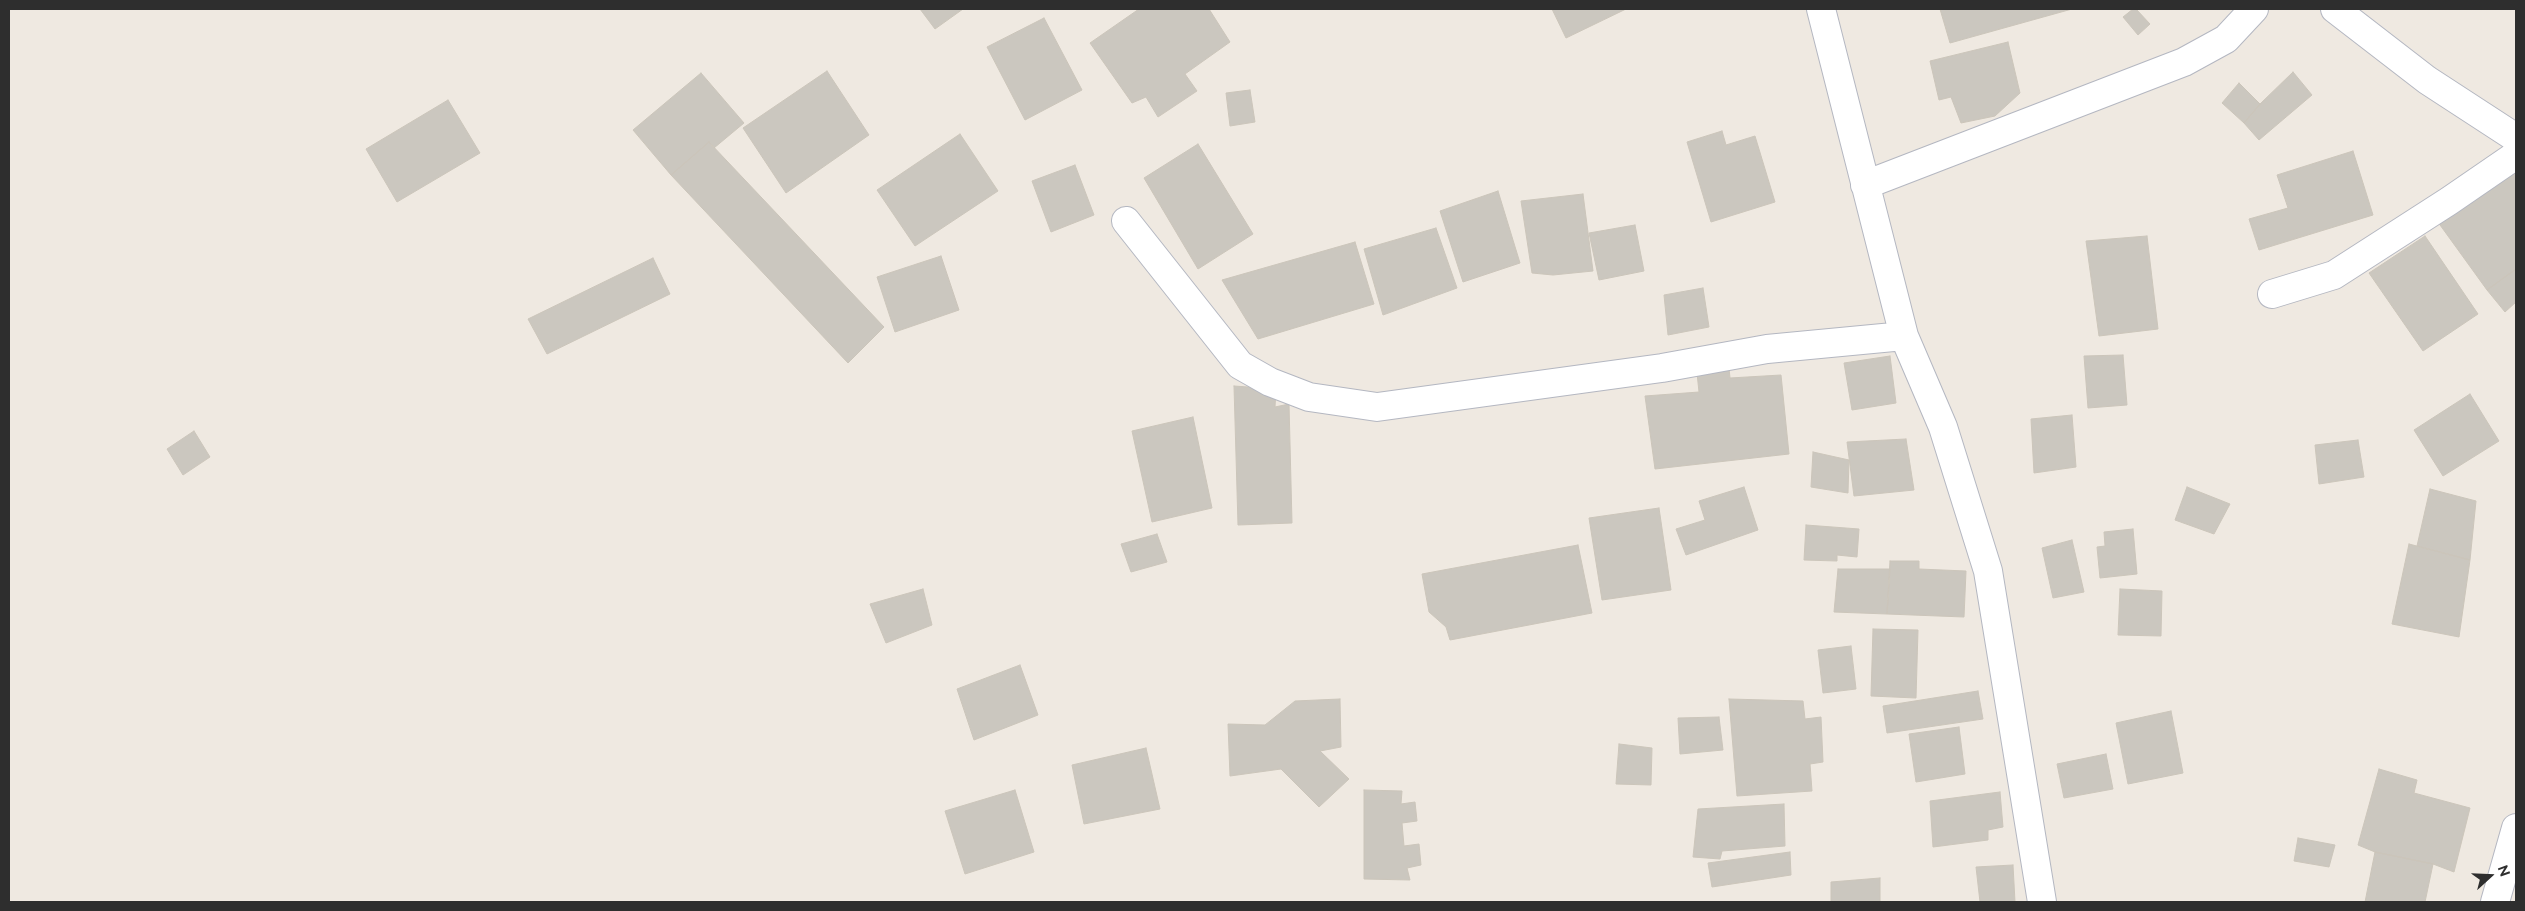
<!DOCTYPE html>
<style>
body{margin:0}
#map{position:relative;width:2525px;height:911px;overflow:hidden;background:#efe9e1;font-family:Raleway,sans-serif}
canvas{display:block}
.frame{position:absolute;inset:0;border:10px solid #2e2e2e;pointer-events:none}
.north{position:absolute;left:2465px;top:851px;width:50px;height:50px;-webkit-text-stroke:4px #fff;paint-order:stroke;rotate:70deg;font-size:14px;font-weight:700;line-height:20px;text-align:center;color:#2e2e2e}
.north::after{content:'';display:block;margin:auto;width:18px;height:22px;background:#2e2e2e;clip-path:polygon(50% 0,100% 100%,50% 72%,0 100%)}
</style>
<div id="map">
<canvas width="2525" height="911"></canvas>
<div class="frame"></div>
<div class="north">N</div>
</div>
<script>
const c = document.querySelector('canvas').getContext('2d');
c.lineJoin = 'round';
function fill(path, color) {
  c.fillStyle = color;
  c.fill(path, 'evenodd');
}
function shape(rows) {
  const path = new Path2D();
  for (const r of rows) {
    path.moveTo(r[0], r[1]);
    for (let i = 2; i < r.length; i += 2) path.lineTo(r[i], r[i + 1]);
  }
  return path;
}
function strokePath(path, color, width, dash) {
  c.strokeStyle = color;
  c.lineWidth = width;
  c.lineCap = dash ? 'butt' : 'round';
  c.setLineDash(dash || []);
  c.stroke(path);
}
const building = shape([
 [920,9,963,9,935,29,920,9],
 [1139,9,1209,9,1230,42,1185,74,1197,91,1158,117,1146,97,1132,103,1090,43,1139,9],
 [1552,9,1626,9,1566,38,1552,9],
 [1940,9,2072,9,1950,43,1940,9],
 [2133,9,2136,9,2150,24,2138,35,2123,17,2133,9],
 [1044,18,1082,90,1025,120,987,47,1044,18],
 [2008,42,2020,93,1995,116,1961,123,1951,97,1939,100,1930,61,2008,42],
 [827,71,869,135,786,193,743,128,827,71],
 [2293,72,2312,95,2259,140,2244,123,2260,104,2293,72],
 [701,73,744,123,714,148,709,142,671,175,633,130,701,73],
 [2239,83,2260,104,2244,123,2222,103,2239,83],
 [1250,90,1255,122,1230,126,1226,93,1250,90],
 [448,100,480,153,397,202,366,149,448,100],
 [1722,131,1726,145,1755,136,1775,202,1711,222,1687,142,1722,131],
 [960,134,998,191,915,246,877,190,960,134],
 [709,142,884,327,848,363,671,175,709,142],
 [1198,144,1253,234,1198,269,1144,178,1198,144],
 [2353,151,2373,215,2259,250,2249,219,2288,208,2277,175,2353,151],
 [1075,165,1094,215,1051,232,1032,181,1075,165],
 [2508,165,2516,176,2516,269,2487,290,2435,218,2508,165],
 [1498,191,1520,263,1463,282,1440,211,1498,191],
 [1583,194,1593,271,1553,275,1532,273,1521,201,1583,194],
 [1635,225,1644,271,1599,280,1589,233,1635,225],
 [1436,228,1457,288,1383,315,1364,249,1436,228],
 [2147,236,2158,329,2099,336,2086,241,2147,236],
 [2425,236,2478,314,2423,351,2369,273,2425,236],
 [1355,242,1374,304,1258,339,1222,280,1355,242],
 [941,256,959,310,895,332,877,277,941,256],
 [653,258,670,294,547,354,528,319,653,258],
 [2516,269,2516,302,2505,312,2487,290,2516,269],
 [1703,288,1709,327,1668,335,1664,295,1703,288],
 [2123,355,2127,405,2088,408,2084,356,2123,355],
 [1890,356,1896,403,1852,410,1844,363,1890,356],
 [1729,368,1730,378,1781,375,1789,454,1655,469,1645,396,1699,392,1697,373,1729,368],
 [1234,386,1276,389,1275,407,1289,404,1292,523,1238,525,1234,386],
 [2470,394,2499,441,2443,476,2414,430,2470,394],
 [2072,415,2076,467,2034,473,2031,419,2072,415],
 [1193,417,1212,508,1152,522,1132,431,1193,417],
 [194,431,210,457,183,475,167,449,194,431],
 [1906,439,1914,490,1854,496,1847,442,1906,439],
 [2358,440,2364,477,2319,484,2315,445,2358,440],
 [1813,452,1849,460,1848,493,1811,487,1813,452],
 [1744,487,1758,530,1686,555,1676,529,1705,520,1699,501,1744,487],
 [2187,487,2230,504,2214,534,2175,520,2187,487],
 [2430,489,2476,501,2470,560,2417,546,2430,489],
 [1659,508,1671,590,1602,600,1589,518,1659,508],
 [1806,525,1859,529,1857,557,1837,555,1837,561,1804,560,1806,525],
 [2133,529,2137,574,2100,578,2097,547,2105,546,2104,532,2133,529],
 [1157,534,1167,562,1131,572,1121,544,1157,534],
 [2072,540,2084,592,2053,598,2042,548,2072,540],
 [2409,544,2470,560,2459,637,2392,624,2409,544],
 [1578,545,1592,613,1450,640,1446,627,1429,612,1422,574,1578,545],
 [1890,561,1919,561,1919,569,1966,571,1964,617,1887,614,1890,561],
 [1838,569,1890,569,1887,614,1834,612,1838,569],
 [923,589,932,625,886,643,870,604,923,589],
 [2120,589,2162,591,2161,636,2118,635,2120,589],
 [1873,629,1918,630,1916,698,1871,696,1873,629],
 [1851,646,1856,689,1823,693,1818,650,1851,646],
 [1020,665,1038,715,974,740,957,689,1020,665],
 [1978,691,1983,719,1887,733,1883,706,1978,691],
 [1340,699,1341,747,1320,751,1349,779,1319,807,1281,769,1230,776,1228,724,1265,725,1295,701,1340,699],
 [1729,699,1803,701,1805,719,1821,717,1823,762,1810,764,1812,791,1737,796,1729,699],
 [2171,711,2183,773,2128,784,2116,723,2171,711],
 [1719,717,1723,750,1680,754,1678,718,1719,717],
 [1959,727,1965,774,1916,782,1909,734,1959,727],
 [1619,744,1652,748,1651,785,1616,784,1619,744],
 [1146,748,1160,809,1084,824,1072,765,1146,748],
 [2106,754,2113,789,2064,798,2057,764,2106,754],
 [2379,769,2417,780,2414,793,2470,808,2454,872,2433,864,2375,852,2358,845,2379,769],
 [1015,790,1034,852,965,874,945,811,1015,790],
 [1364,790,1402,791,1401,804,1415,802,1417,821,1402,823,1404,846,1419,844,1421,865,1407,868,1410,880,1364,879,1364,790],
 [2000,792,2003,827,1988,830,1988,840,1933,847,1930,801,2000,792],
 [1784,804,1785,846,1722,851,1720,859,1693,857,1698,809,1784,804],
 [2298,838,2335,845,2329,867,2294,861,2298,838],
 [1790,852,1791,875,1712,887,1708,863,1790,852],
 [2375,852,2433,864,2425,902,2365,902,2375,852],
 [2013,865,2015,902,1980,902,1976,867,2013,865],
 [1880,878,1880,902,1831,902,1831,882,1880,878]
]);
const minor = shape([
 [1821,9,1904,336,1943,427,1988,571,2042,902],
 [2335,9,2427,80,2516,138],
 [1865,185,2184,62,2226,39,2254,9],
 [1126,221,1240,365,1270,382,1309,397,1377,407,1662,368,1767,349,1904,336],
 [2272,294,2334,275,2449,201,2516,155],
 [2495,902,2516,828]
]);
fill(building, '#cbc7bf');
strokePath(building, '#cbc5ba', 1);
strokePath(minor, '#b4b7c1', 30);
strokePath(minor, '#fff', 28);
</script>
